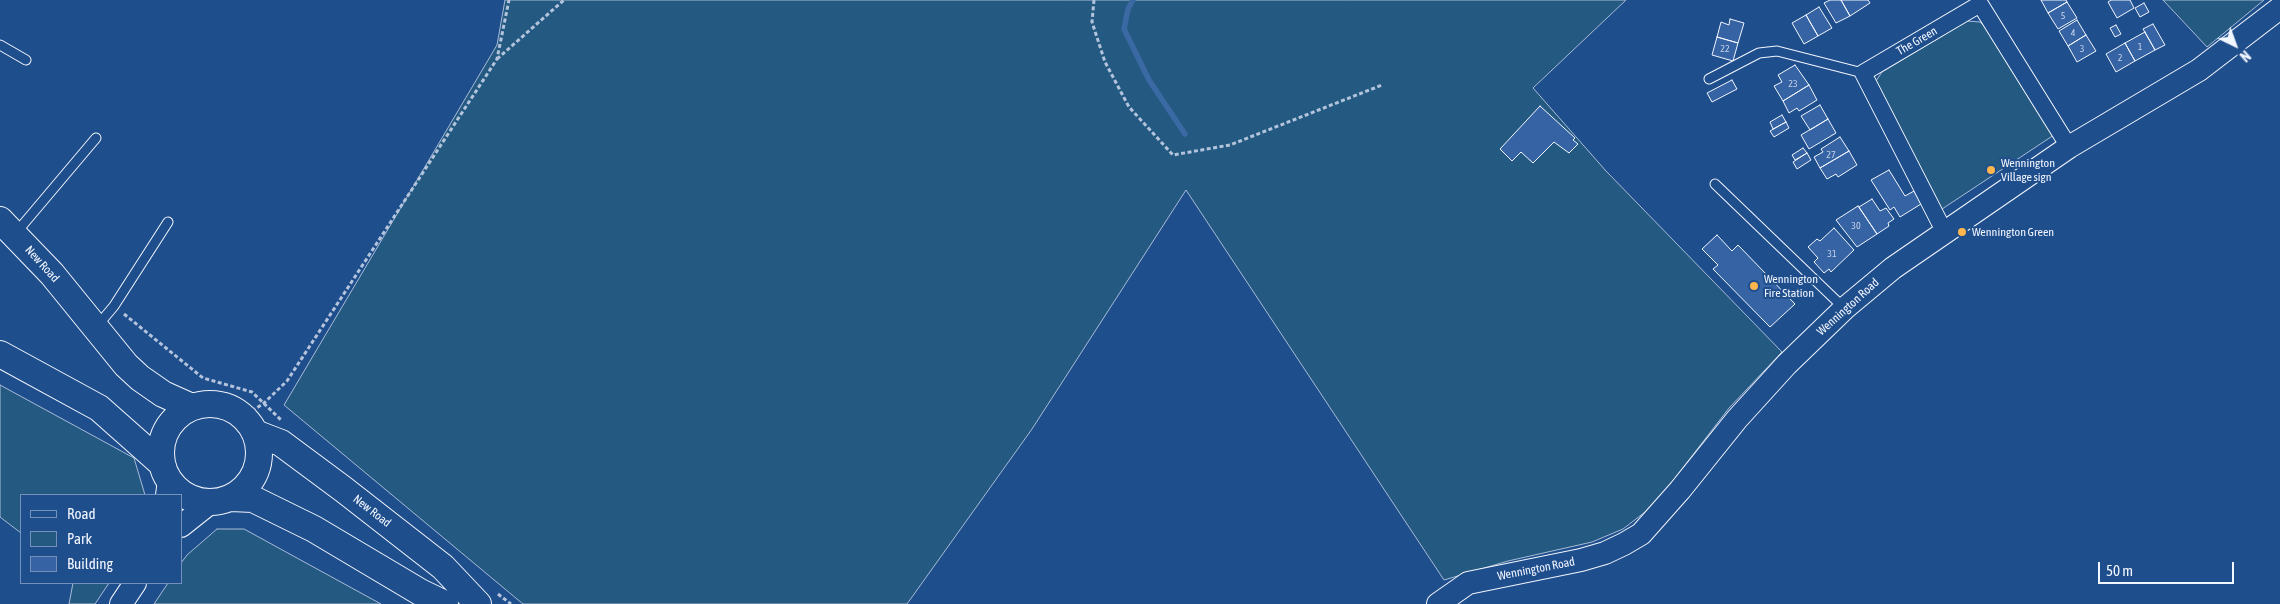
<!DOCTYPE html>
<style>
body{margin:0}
#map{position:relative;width:2280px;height:604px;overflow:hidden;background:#1f4e8c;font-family:"Asap Condensed",sans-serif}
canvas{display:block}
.legend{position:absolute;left:20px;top:494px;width:162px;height:90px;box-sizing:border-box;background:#1f4e8c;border:1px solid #7391ba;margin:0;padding:6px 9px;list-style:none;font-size:15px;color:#f2f6ff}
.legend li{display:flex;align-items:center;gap:10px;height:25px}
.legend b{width:25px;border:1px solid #7391ba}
.north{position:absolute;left:2210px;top:20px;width:50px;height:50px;-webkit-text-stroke:4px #1f4e8c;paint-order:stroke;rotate:138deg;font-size:14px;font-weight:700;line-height:20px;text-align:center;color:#f2f6ff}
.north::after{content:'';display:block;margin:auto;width:18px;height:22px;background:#f2f6ff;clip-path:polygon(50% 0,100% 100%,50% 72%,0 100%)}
.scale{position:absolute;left:2098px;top:562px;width:136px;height:22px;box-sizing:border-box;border:2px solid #f2f6ff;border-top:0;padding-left:6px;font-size:15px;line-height:18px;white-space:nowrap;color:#f2f6ff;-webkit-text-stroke:4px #1f4e8c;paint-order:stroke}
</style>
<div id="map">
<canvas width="2280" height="604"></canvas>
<ul class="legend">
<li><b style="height:6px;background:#1f4e8c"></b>Road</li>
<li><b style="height:14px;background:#245a82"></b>Park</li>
<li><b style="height:14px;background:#3563a3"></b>Building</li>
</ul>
<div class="north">N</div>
<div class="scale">50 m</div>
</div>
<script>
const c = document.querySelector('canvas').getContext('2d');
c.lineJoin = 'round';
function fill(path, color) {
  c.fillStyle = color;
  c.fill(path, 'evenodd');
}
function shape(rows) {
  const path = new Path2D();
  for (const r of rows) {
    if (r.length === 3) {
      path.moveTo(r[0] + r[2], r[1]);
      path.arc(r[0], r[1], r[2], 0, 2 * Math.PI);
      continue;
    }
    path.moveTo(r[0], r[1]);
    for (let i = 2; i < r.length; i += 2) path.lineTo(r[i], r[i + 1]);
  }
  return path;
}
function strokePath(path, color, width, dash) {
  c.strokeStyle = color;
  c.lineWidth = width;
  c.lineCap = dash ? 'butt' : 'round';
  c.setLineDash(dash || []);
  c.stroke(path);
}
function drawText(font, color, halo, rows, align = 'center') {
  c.font = font + ' "Asap Condensed",sans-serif';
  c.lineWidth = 4;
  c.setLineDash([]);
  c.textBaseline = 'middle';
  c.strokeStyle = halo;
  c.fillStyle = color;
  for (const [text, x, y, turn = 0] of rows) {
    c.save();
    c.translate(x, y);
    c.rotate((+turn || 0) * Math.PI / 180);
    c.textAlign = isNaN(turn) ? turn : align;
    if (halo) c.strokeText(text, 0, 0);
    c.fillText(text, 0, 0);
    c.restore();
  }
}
const green = shape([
 [505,0,1626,0,1533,88,1606,171,1782,352,1729,408,1668,487,1645,512,1623,529,1592,542,1508,561,1444,580,1186,190,1032,429,907,604,523,604,284,405,497,45,505,0],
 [2163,0,2264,0,2207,47,2163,0],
 [1967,21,1980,22,1989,30,2057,133,1939,211,1876,81,1882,72,1967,21],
 [0,385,134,458,145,495,21,495,21,533,0,517,0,385],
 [217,529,244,529,381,604,154,604,168,583,181,583,181,563,187,555,217,529],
 [73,583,109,583,95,604,69,604,73,583]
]);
const stream = shape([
 [1133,0,1128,9,1124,29,1149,80,1185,134]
]);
const building = shape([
 [1830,0,1841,0,1850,16,1836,23,1824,3,1830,0],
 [1841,0,1868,0,1870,3,1850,16,1841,0],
 [2041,0,2066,0,2067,2,2048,13,2041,0],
 [2111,0,2130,0,2134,8,2117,18,2108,2,2111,0],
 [2067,2,2077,18,2058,29,2048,13,2067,2],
 [2144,3,2149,12,2140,17,2135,8,2144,3],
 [1819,7,1832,28,1818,36,1806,15,1819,7],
 [1806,15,1818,36,1804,44,1792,23,1806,15],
 [1730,19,1744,23,1738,43,1717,37,1721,22,1729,25,1730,19],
 [2077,20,2086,35,2068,46,2059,31,2077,20],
 [2153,24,2165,45,2155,50,2143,29,2153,24],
 [2116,25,2121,34,2115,37,2110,28,2116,25],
 [2145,32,2155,50,2135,61,2125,43,2145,32],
 [2086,35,2096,51,2077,62,2068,46,2086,35],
 [1717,37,1738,43,1733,61,1712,55,1717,37],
 [2125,43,2135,61,2116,72,2106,54,2125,43],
 [1795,65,1809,85,1783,101,1774,86,1782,82,1778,75,1795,65],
 [1732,80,1737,89,1712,102,1707,93,1732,80],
 [1809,85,1817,100,1799,111,1797,108,1789,113,1783,101,1809,85],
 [1820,105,1828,119,1810,130,1801,116,1820,105],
 [1540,106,1575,138,1573,140,1578,144,1569,153,1554,142,1533,163,1521,152,1512,161,1500,149,1540,106],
 [1782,115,1786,122,1773,129,1770,122,1782,115],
 [1828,119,1836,133,1809,149,1801,135,1828,119],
 [1786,122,1789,128,1774,137,1770,131,1786,122],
 [1840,137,1849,151,1820,168,1814,157,1823,152,1821,149,1840,137],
 [1803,148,1807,153,1795,160,1792,155,1803,148],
 [1849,151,1857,165,1838,177,1836,174,1827,179,1820,168,1849,151],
 [1807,153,1811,160,1797,169,1793,162,1807,153],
 [1889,170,1905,196,1914,191,1921,204,1900,217,1894,207,1890,210,1871,180,1889,170],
 [1872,199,1880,211,1886,208,1894,219,1888,223,1889,226,1877,234,1859,207,1872,199],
 [1858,206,1877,234,1857,247,1836,220,1858,206],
 [1834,228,1854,250,1831,272,1829,269,1824,273,1814,262,1818,258,1808,247,1817,239,1820,241,1834,228],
 [1717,235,1732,251,1738,245,1795,304,1770,327,1713,269,1718,265,1702,249,1717,235]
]);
const path = shape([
 [1094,0,1092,22,1105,62,1129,107,1173,155,1230,145,1382,85],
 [497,59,564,0],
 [124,314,203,378,252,392,281,420],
 [252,411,264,403,287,381,497,59,509,0],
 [498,594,511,604]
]);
const service = shape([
 [0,45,26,60],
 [1709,79,1759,53,1777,51,1863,73],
 [1715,184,1844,308],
 [15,234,96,138],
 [98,325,114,306,168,222]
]);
const minor = shape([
 [1944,231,1863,73,1980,4,2069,147]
]);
const secondary = shape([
 [167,495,169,481],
 [181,526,210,503],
 [121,604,135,583],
 [1438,604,1468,583,1581,560,1605,553,1624,544,1641,534,1680,490,1737,419,1787,364,1845,308,1893,268,2069,147,2199,70,2280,8]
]);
const primary = shape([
 [0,220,52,274,126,365,140,378,163,394,192,407],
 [0,354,99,408,161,463],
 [210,453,49],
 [255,433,281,443,343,489,443,567,478,604],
 [231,498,253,499,314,529,420,592,445,604]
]);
const markers = [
 [1991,170,5,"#ffb74d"],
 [1962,232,5,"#ffb74d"],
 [1754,286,5,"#ffb74d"]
];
const numberNames = [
 ["5",2063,16],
 ["4",2073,33],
 ["1",2140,47],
 ["22",1725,49],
 ["3",2082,49],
 ["2",2120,58],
 ["23",1793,84],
 ["27",1831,155],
 ["30",1856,226],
 ["31",1832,254]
];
const streetNames = [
 ["The Green",1917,41,-30],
 ["New Road",42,264,48],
 ["Wennington Road",1848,307,-42],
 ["New Road",372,511,38],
 ["Wennington Road",1536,569,-11]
];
const poiNames = [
 ["Wennington",2001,163],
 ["Village sign",2001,177],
 ["Wennington Green",1972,232],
 ["Wennington",1764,279],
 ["Fire Station",1764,293]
];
fill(green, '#245a82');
strokePath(green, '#a8bbd7', 1);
strokePath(stream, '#3b69a3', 5.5);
fill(building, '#3563a3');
strokePath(building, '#f2f6ff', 1);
strokePath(service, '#f2f6ff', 11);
strokePath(minor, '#f2f6ff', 18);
strokePath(secondary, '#f2f6ff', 24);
strokePath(primary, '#f2f6ff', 28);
strokePath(path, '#b3c4dc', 3, [4, 2.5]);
strokePath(service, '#1f4e8c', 9);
strokePath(minor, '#1f4e8c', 16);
strokePath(secondary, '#1f4e8c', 22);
strokePath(primary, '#1f4e8c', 26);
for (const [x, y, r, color] of markers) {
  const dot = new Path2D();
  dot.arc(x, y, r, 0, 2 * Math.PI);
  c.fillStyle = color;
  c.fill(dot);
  strokePath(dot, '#1f4e8c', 2);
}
drawText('10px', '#c3d1e8', null, numberNames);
drawText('12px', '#f2f6ff', '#1f4e8c', streetNames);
drawText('12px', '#f2f6ff', '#1f4e8c', poiNames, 'left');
</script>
